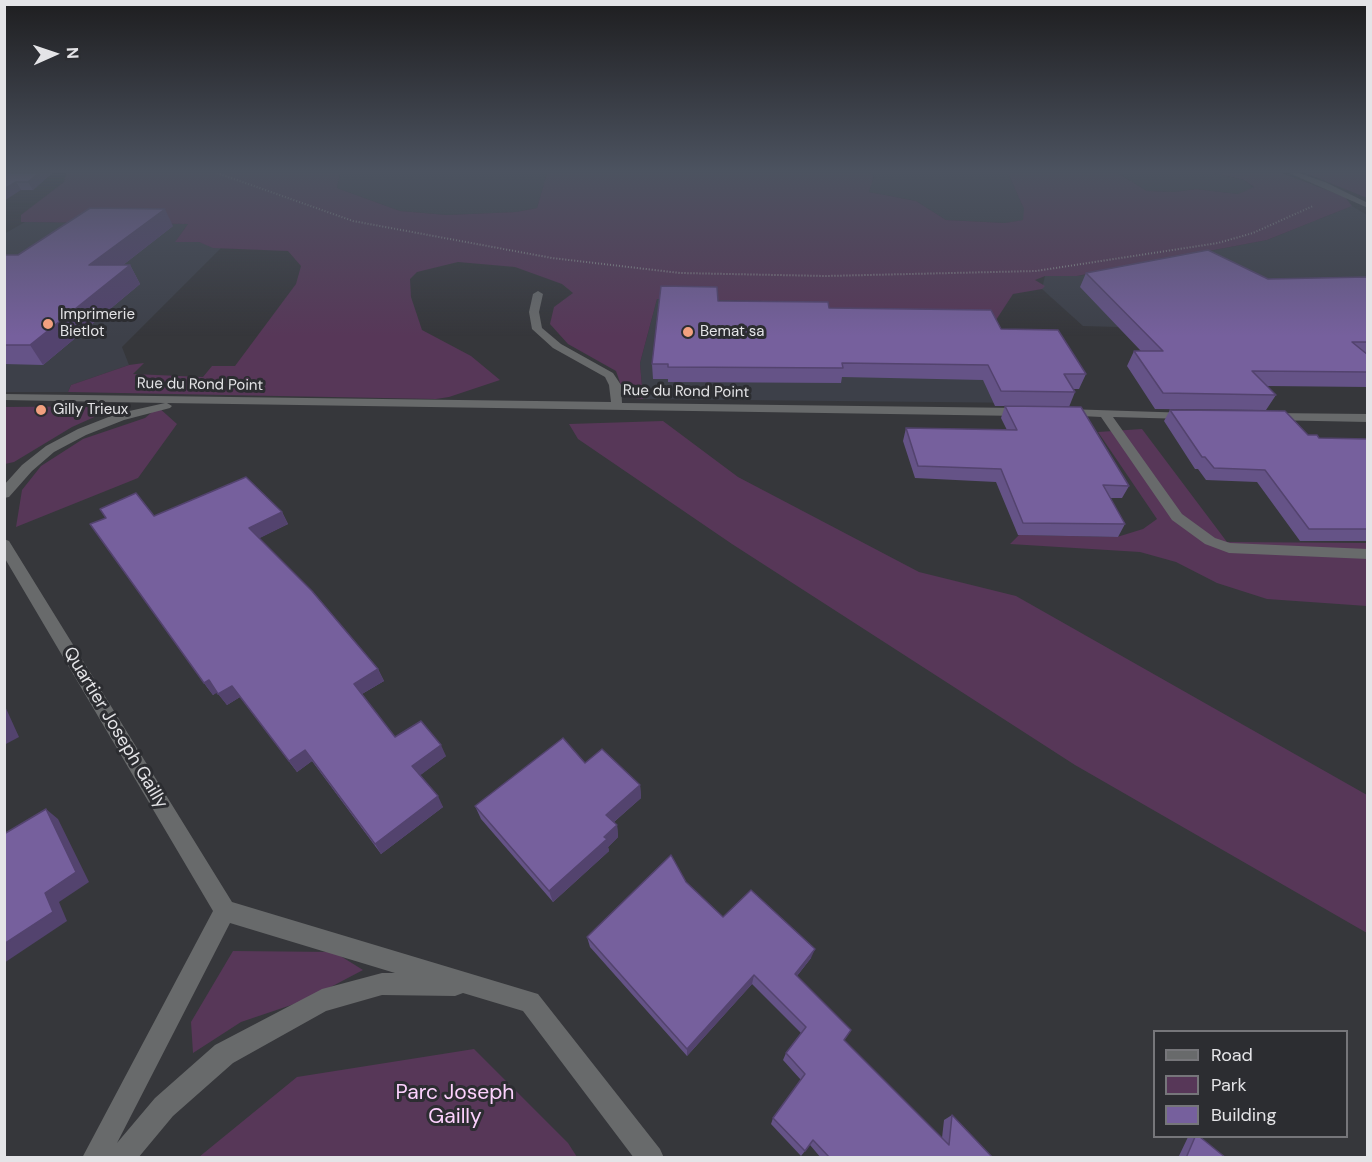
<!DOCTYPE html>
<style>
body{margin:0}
#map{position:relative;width:1372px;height:1162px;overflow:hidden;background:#36373b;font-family:"DM Sans",sans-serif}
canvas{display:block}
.frame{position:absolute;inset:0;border:6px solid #e4e4e7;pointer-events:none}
.legend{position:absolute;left:1153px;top:1030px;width:195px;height:108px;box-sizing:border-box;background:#2c2d31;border:2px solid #76767a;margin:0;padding:8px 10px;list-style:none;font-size:18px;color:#e4e4e7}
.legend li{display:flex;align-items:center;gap:12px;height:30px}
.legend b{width:30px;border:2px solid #76767a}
.north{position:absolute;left:24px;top:24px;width:60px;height:60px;-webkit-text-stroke:4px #2c2d31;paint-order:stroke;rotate:87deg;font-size:16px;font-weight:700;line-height:24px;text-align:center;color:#e4e4e7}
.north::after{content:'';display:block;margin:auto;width:21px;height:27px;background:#e4e4e7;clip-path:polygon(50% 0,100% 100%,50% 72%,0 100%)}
</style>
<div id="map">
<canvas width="1372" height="1162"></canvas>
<div class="frame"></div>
<ul class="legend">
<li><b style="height:8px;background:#686a6b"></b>Road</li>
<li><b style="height:16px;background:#573758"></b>Park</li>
<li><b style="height:16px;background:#76609d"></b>Building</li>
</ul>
<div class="north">N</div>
</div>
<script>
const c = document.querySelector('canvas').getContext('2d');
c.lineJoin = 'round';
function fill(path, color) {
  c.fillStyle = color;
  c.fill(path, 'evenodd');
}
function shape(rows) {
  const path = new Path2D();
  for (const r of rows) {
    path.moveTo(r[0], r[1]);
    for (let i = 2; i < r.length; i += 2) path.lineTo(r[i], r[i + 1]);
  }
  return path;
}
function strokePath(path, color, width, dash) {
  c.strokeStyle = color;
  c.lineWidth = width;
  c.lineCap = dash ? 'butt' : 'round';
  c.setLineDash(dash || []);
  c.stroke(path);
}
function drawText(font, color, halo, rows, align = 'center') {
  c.font = font + ' "DM Sans",sans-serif';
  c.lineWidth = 6;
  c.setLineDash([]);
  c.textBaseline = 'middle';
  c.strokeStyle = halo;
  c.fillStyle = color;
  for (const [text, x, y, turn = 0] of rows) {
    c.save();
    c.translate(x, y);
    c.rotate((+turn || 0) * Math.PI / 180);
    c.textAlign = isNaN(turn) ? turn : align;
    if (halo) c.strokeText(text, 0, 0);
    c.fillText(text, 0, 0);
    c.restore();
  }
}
const built = shape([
 [340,173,547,173,537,208,516,212,447,215,400,211,337,188],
 [869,173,1008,173,1024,209,1024,220,1006,223,946,220,916,201,869,192,874,176],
 [1118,173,1214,173,1244,180,1254,188,1238,194,1196,189,1174,192,1147,191],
 [1352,206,1367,215,1367,356,1187,329,1083,326,1042,289,1045,276,1078,276,1267,240],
 [25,222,188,224,176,241,199,242,221,248,122,347,129,365,71,385,68,392,5,392,4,234],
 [657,299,805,301,989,321,1030,403,643,399,640,363]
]);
const green = shape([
 [66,173,340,173,337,188,400,211,447,215,516,212,537,208,547,173,869,173,874,176,869,192,916,201,946,220,1005,223,1023,220,1024,209,1008,173,1118,173,1147,191,1174,192,1196,189,1238,194,1254,187,1244,180,1214,173,1282,173,1345,197,1352,206,1267,240,1077,276,1045,276,1035,280,1045,286,1042,289,1013,294,996,320,831,318,816,302,657,299,640,363,643,399,625,397,616,371,568,344,550,324,554,307,573,293,562,284,515,267,458,262,417,272,410,279,411,297,422,330,471,356,500,380,449,397,436,399,68,392,71,385,129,365,144,363,133,374,203,377,212,366,235,366,296,284,301,266,288,251,213,248,199,242,175,242,188,224,21,222,21,215,64,182],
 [1305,173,1367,173,1367,198],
 [119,406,72,427,14,462,5,464,5,407],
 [158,407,177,424,138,478,16,527,22,490,41,466,83,439,145,418],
 [663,421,738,477,919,572,1016,596,1367,795,1367,933,1075,765,732,544,578,439,569,424],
 [1142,429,1227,542,1367,543,1367,606,1267,599,1217,583,1176,562,1140,552,1010,544,1019,535,1117,537,1143,529,1157,519,1098,432],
 [233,951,334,952,363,970,306,1000,241,1022,193,1053,191,1022],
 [474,1049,568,1143,577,1157,199,1157,297,1077]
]);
const path = shape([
 [217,173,353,221,552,258,680,273,826,276,1036,271,1218,243,1253,233,1313,206]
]);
const minor = shape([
 [1289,173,1299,173,1325,182,1368,203,1368,208,1289,173],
 [538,291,543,294,539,312,542,328,561,344,613,373,621,385,622,403,1021,408,1027,412,1021,416,167,403,172,406,170,408,124,420,86,435,54,452,32,471,9,497,4,498,4,485,22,465,46,446,78,429,116,414,165,403,4,400,4,394,611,402,609,385,605,377,553,348,532,329,529,312,533,294,538,291],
 [1066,409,1190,413,1190,417,1186,419,1113,417,1182,514,1215,538,1230,543,1368,549,1368,559,1229,553,1205,544,1172,520,1101,417,1062,415,1060,413,1066,409],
 [1270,413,1368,414,1368,422,1266,420,1266,414,1270,413],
 [4,539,9,541,232,902,538,994,660,1149,664,1158,634,1158,523,1011,463,993,455,996,382,995,326,1011,233,1063,173,1116,138,1158,82,1158,213,911,4,557,4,539],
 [230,923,395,973,382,973,322,989,215,1045,155,1098,117,1143,230,923]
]);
const wall = shape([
 [4,173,52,173,33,190,21,190],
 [173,226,123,265,130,265,140,284,43,365,4,364,4,255,18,255],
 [1086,273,1268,279,1368,277,1368,387,1267,386,1276,395,1266,410,1155,409,1127,366,1134,351,1141,351,1080,287],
 [718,301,829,308,1001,329,1086,374,1079,389,1073,389,1075,392,1069,407,1129,486,1122,498,1110,498,1125,524,1118,537,1018,535,996,482,915,478,903,441,906,428,1007,430,1001,418,1005,406,995,406,983,380,842,377,841,383,668,382,668,379,653,379,652,364],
 [1170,410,1319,438,1368,439,1368,541,1300,541,1257,482,1206,480,1198,469,1195,469,1164,421],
 [282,512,288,524,259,538,378,669,384,681,362,694,395,737,446,756,420,775,443,807,381,854,312,761,297,772,240,697,227,705,217,692,213,695,204,683,154,516],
 [585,763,640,785,641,798,614,822,617,825,618,837,608,847,609,851,553,902,481,819,475,806],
 [686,882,723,917,811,958,797,976,844,1041,942,1138,944,1120,952,1115,993,1158,821,1158,810,1145,801,1156,771,1124,773,1118,801,1080,783,1060,786,1053,801,1033,752,984,687,1056,590,947,587,937],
 [1188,1137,1200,1137,1226,1158,1178,1158]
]);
const shadedWall = shape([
 [39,173,52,173,33,190,28,182],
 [16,182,21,190,4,201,4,189],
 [165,209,173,226,100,283,89,265],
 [130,265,140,284,43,365,30,345],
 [282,512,288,524,256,540,249,528],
 [378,669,384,681,360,695,354,684],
 [209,680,218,692,213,695,204,683],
 [232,686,240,697,227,705,218,694],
 [4,704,19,737,4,745],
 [441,745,446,756,418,777,412,766],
 [305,750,312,761,297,772,289,761],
 [640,785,641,798,608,827,606,815],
 [438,796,443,807,381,854,375,844],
 [46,809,58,819,89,882,59,902,67,921,4,963,4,944,45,893],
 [617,825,618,837,608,847,609,851,553,902,549,891],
 [815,949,811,958,792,982,795,974],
 [754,975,752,984,687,1056,687,1049]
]);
const building = shape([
 [4,173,39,173,28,182,16,182,4,189,4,173],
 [90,208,165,209,89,265,130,265,30,345,4,345,4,255,18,255,90,208],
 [1208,250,1268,279,1368,277,1368,342,1352,342,1368,355,1368,372,1252,371,1276,395,1163,393,1134,351,1163,351,1086,273,1208,250],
 [661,286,717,287,718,301,828,302,829,308,991,310,1001,329,1058,330,1086,374,1064,374,1075,392,1001,391,988,365,842,363,843,368,668,367,668,364,652,364,661,286],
 [1005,406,1081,407,1129,486,1103,485,1125,524,1023,523,1001,469,918,466,906,428,1017,430,1005,406],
 [1170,410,1285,411,1308,435,1317,435,1319,438,1368,439,1368,529,1309,529,1265,470,1214,468,1205,457,1202,457,1170,410],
 [246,477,282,512,249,528,312,591,378,669,354,684,395,737,421,721,441,745,412,766,438,796,375,844,305,750,289,761,232,686,218,694,209,680,204,683,90,524,106,518,100,509,136,493,154,516,246,477],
 [563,738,585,763,602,749,640,785,606,815,617,825,604,837,607,839,549,891,475,806,563,738],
 [46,809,76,872,45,893,53,912,4,944,4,834,46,809],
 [671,855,686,882,723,917,751,890,815,949,795,974,851,1030,844,1040,949,1145,952,1115,993,1158,830,1158,813,1140,805,1151,773,1118,805,1074,786,1053,806,1027,754,975,687,1049,587,937,671,855],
 [1195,1137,1200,1137,1226,1158,1186,1158,1195,1137]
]);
const markers = [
 [48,324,6,"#f2a07f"],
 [688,332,6,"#f2a07f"],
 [41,410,6,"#f2a07f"]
];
const farPoinames = [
 ["Imprimerie",60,315],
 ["Bietlot",60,332],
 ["Bemat sa",700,332],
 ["Gilly Trieux",53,410]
];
const farStreetnames = [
 ["Rue du Rond Point",200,385,1],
 ["Rue du Rond Point",686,392,1]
];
const streetNames = [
 ["Quartier Joseph Gailly",115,728,59]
];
const nearParknames = [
 ["Parc Joseph",455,1093],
 ["Gailly",455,1117]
];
fill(built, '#3d4049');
fill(green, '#573758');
strokePath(path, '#8f9093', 2, [1, 2]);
fill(minor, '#686a6b');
fill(wall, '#655387');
fill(shadedWall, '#53436e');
fill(building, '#76609d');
strokePath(building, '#53436e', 1.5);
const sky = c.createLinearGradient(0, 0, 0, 336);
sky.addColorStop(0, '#1e1e20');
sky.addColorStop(0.51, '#4c5360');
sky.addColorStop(1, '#4c536000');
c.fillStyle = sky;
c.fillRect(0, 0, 1372, 336);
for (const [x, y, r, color] of markers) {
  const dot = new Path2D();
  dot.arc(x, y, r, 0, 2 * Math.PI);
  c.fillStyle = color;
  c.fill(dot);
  strokePath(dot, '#2c2d31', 2);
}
drawText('15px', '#e4e4e7', '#2c2d31', farPoinames, 'left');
drawText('15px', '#e4e4e7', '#2c2d31', farStreetnames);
drawText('18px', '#e4e4e7', '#2c2d31', streetNames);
drawText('21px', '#fcd1fd', '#2c2d31', nearParknames);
</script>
